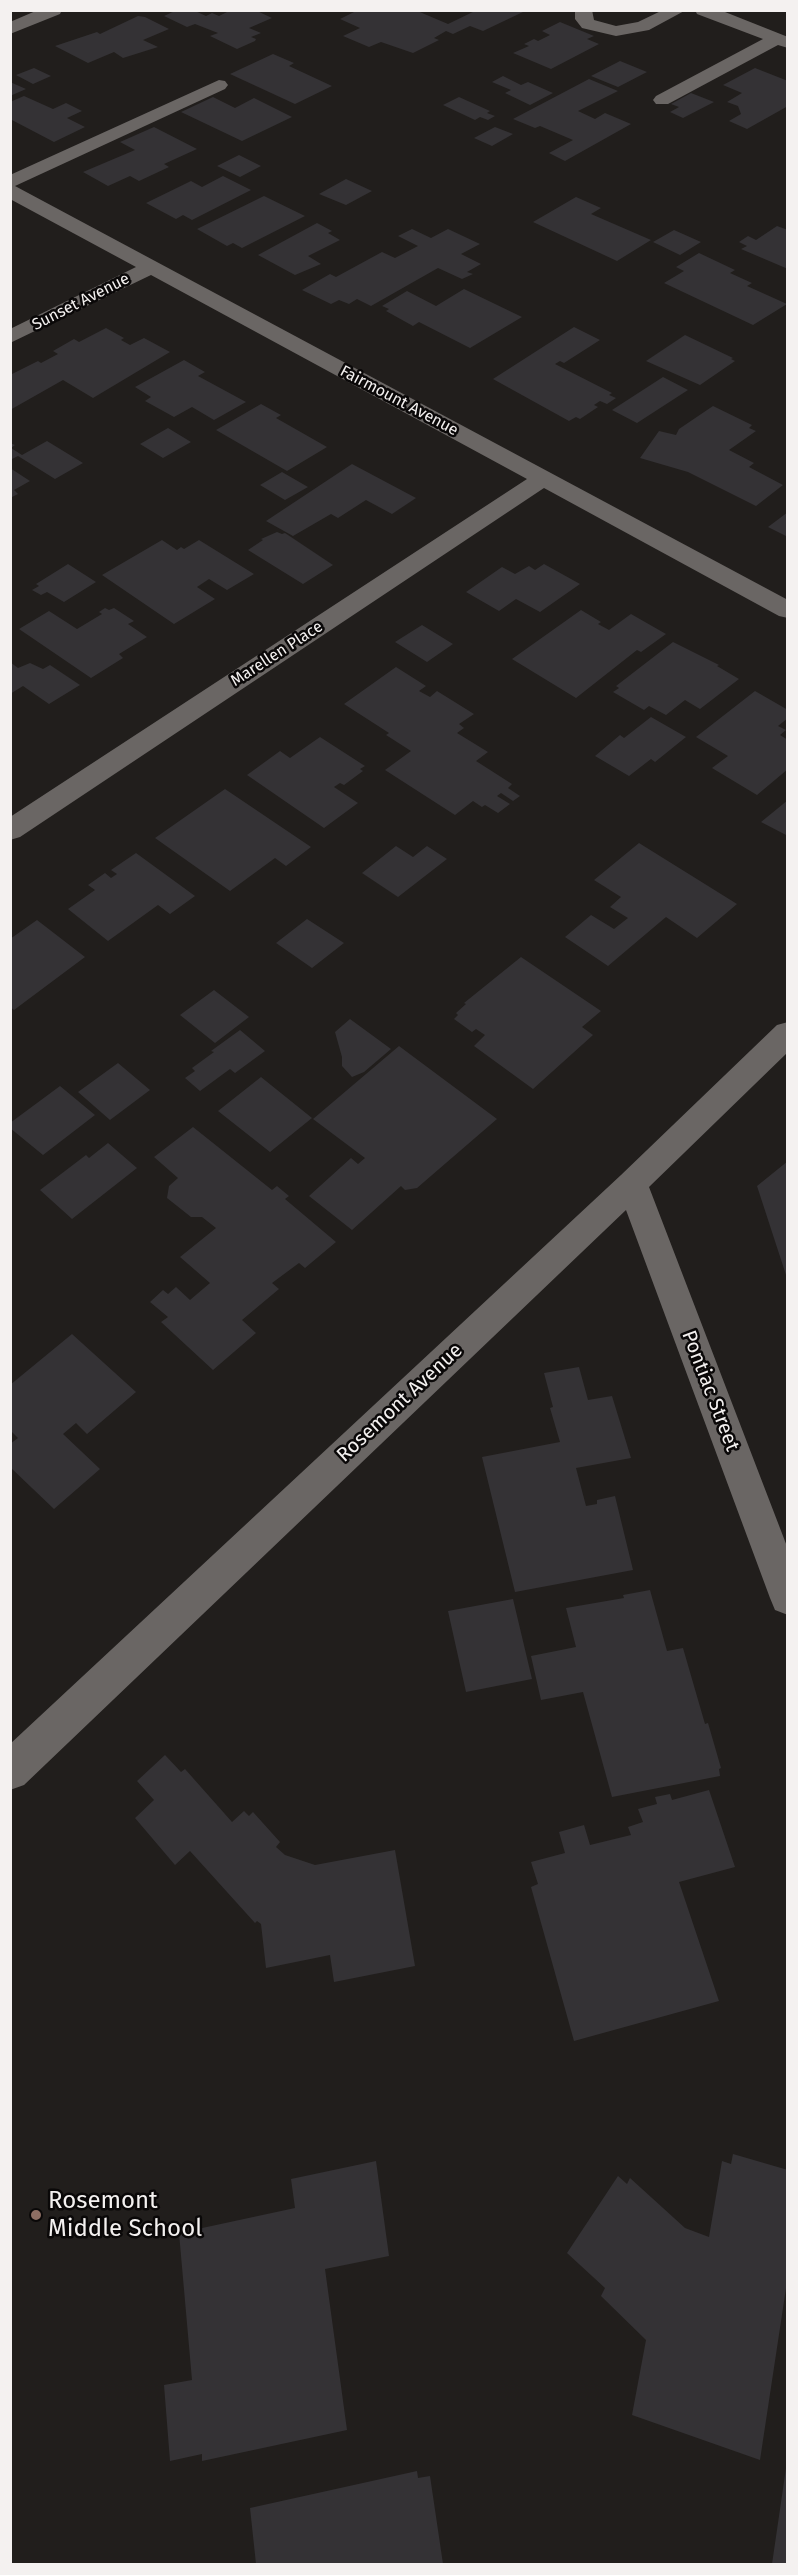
<!DOCTYPE html>
<style>
body{margin:0}
#map{position:relative;width:798px;height:2575px;overflow:hidden;background:#211e1c;font-family:"Fira Sans",sans-serif}
canvas{display:block}
.frame{position:absolute;inset:0;border:12px solid #f4f1f0;pointer-events:none}
</style>
<div id="map">
<canvas width="798" height="2575"></canvas>
<div class="frame"></div>
</div>
<script>
const c = document.querySelector('canvas').getContext('2d');
c.lineJoin = 'round';
function fill(path, color) {
  c.fillStyle = color;
  c.fill(path, 'evenodd');
}
function shape(rows) {
  const path = new Path2D();
  for (const r of rows) {
    path.moveTo(r[0], r[1]);
    for (let i = 2; i < r.length; i += 2) path.lineTo(r[i], r[i + 1]);
  }
  return path;
}
function strokePath(path, color, width, dash) {
  c.strokeStyle = color;
  c.lineWidth = width;
  c.lineCap = dash ? 'butt' : 'round';
  c.setLineDash(dash || []);
  c.stroke(path);
}
function drawText(font, color, halo, rows, align = 'center') {
  c.font = font + ' "Fira Sans",sans-serif';
  c.lineWidth = 5;
  c.setLineDash([]);
  c.textBaseline = 'middle';
  c.strokeStyle = halo;
  c.fillStyle = color;
  for (const [text, x, y, turn = 0] of rows) {
    c.save();
    c.translate(x, y);
    c.rotate((+turn || 0) * Math.PI / 180);
    c.textAlign = isNaN(turn) ? turn : align;
    if (halo) c.strokeText(text, 0, 0);
    c.fillText(text, 0, 0);
    c.restore();
  }
}
const building = shape([
 [177,10,193,10,206,16,212,13,219,16,231,10,255,10,272,18,249,28,261,33,251,37,256,39,255,41,237,49,210,36,218,33,195,24,187,27,164,16],
 [358,10,415,10,448,24,477,10,523,12,483,31,470,26,453,34,446,31,434,38,439,40,413,53,381,42,369,47,343,36,360,28,340,19],
 [138,16,145,17,169,29,143,40,158,47,123,58,114,52,88,63,55,46,97,32,100,34],
 [560,22,594,36,587,39,599,44,551,69,513,53,529,46,524,44,534,39,538,41,550,35,542,31],
 [273,54,294,63,289,66,332,86,295,104,230,74],
 [620,61,647,72,618,87,591,76],
 [34,68,51,76,33,84,16,75],
 [755,68,788,81,788,106,747,129,729,121,741,114,738,106,727,102,742,93,723,85],
 [503,76,521,85,528,82,553,93,530,105,505,93,511,90,492,82],
 [589,79,618,91,578,111,595,119,605,113,631,124,565,161,549,153,573,140,540,126,535,128,513,119],
 [10,82,26,89,10,96],
 [691,93,714,102,683,118,670,112,679,107,671,104],
 [24,96,53,109,66,103,82,111,67,118,85,127,54,142,10,119,10,102],
 [213,97,235,108,254,98,292,117,242,141,181,112],
 [459,97,490,111,487,113,495,116,488,120,480,117,475,120,443,105],
 [154,127,197,149,164,164,169,167,139,181,130,176,108,186,83,172,135,150,120,142],
 [495,127,513,134,492,146,474,138],
 [239,155,261,166,240,177,217,166],
 [223,176,251,190,192,220,183,215,176,219,146,203,191,181,202,187],
 [346,179,372,191,346,205,319,194],
 [264,196,305,216,242,248,233,243,227,246,197,229],
 [576,197,601,208,591,214,651,240,617,261,533,222],
 [317,223,332,231,328,233,340,240,308,256,321,264,295,275,258,255],
 [777,226,788,230,788,269,741,249,747,246,739,242,748,236,756,240],
 [412,229,431,238,448,229,480,244,461,254,481,264,467,272,473,274,462,279,438,268,371,306,357,299,349,304,339,300,331,304,302,290,330,274,336,277,382,252,395,258,418,246,398,236],
 [674,230,701,242,680,255,653,242],
 [699,253,735,270,730,273,752,283,747,286,787,304,753,325,664,283,684,271,676,267],
 [464,289,522,317,470,348,419,322,413,326,386,311,389,309,382,306,407,291,436,306],
 [574,327,600,340,564,363,560,361,555,364,612,393,609,395,616,398,607,404,600,401,594,405,598,407,580,419,576,417,569,421,493,379],
 [106,328,124,338,121,340,130,345,144,338,170,352,93,398,63,380,10,410,10,375,38,361,41,363,58,354,53,351,74,339,79,342],
 [685,335,733,358,731,359,735,361,700,385,646,361],
 [184,360,205,372,198,376,246,402,214,420,192,407,174,417,145,401,151,397,135,387],
 [663,377,688,390,637,423,612,410],
 [261,404,281,415,276,418,327,447,287,471,216,430],
 [713,406,752,425,749,428,756,431,729,450,754,463,749,467,783,485,756,506,688,472,640,458,659,431,676,435,679,429],
 [168,428,191,442,163,458,140,444],
 [47,441,83,463,55,479,18,456,10,460,10,443,15,445,11,448,22,455],
 [352,464,416,498,392,514,366,500,338,518,331,514,293,536,266,521],
 [10,468,30,481,14,490,18,494,10,498],
 [282,472,308,487,285,500,260,485],
 [788,512,788,537,768,527],
 [277,532,282,534,285,533,333,565,303,584,248,550,263,540,261,539],
 [162,540,177,550,181,547,184,549,199,540,254,574,227,590,209,579,197,587,215,599,174,624,102,575],
 [68,564,96,582,64,602,47,592,41,595,32,590,39,586,36,584],
 [544,564,580,584,540,612,516,599,499,611,466,592,502,567,515,574,529,566,535,570],
 [105,608,109,610,114,608,134,621,128,624,147,637,119,654,123,658,91,678,19,629,49,611,77,629,102,614,99,612],
 [581,610,601,622,598,624,609,630,631,614,666,634,641,652,637,650,576,698,512,659],
 [422,625,453,644,427,662,395,642],
 [673,642,719,665,717,666,739,679,700,709,685,700,666,715,649,706,644,710,613,692,619,688,616,686],
 [10,662,18,668,30,663,43,669,50,665,80,685,49,704,23,686,10,694],
 [396,667,426,686,419,691,430,697,437,691,474,714,459,724,464,728,457,733,488,752,476,761,512,784,508,788,520,796,513,801,501,793,497,796,510,804,498,813,485,805,482,807,473,801,455,815,385,770,411,751,386,735,389,733,344,704],
 [755,691,788,710,788,718,778,726,786,730,780,735,788,740,788,769,757,795,712,768,728,756,696,737],
 [651,717,686,737,655,762,651,759,629,776,595,756,620,735,624,738],
 [320,737,365,766,360,769,363,771,344,785,340,783,334,787,358,803,324,828,247,775,280,751,290,758],
 [225,789,311,847,286,866,275,858,230,891,155,838],
 [788,800,788,836,761,822],
 [639,843,737,904,697,938,666,917,608,966,565,937,591,915,614,929,628,918,610,907,621,897,594,880],
 [396,846,413,857,427,846,447,859,398,897,362,873],
 [136,853,195,896,170,914,158,905,108,941,68,909,95,890,88,885,105,873,111,878,117,874,111,870],
 [307,919,344,943,312,968,276,943],
 [37,920,85,957,14,1010,10,1007,10,939],
 [521,957,601,1011,582,1027,593,1035,533,1089,474,1046,485,1035,476,1029,472,1032,454,1019,458,1015,456,1013,466,1004,464,1003],
 [214,990,249,1017,215,1043,180,1015],
 [350,1019,391,1049,364,1072,352,1077,342,1066,342,1057,335,1032],
 [240,1030,265,1051,235,1073,230,1069,200,1091,185,1078,195,1071,192,1068,214,1052,211,1051],
 [399,1046,497,1119,417,1188,405,1190,401,1186,352,1230,309,1196,351,1158,358,1164,365,1158,313,1119],
 [118,1063,150,1090,110,1120,78,1092],
 [261,1077,312,1118,270,1152,218,1111],
 [60,1086,95,1115,43,1155,10,1128,10,1123],
 [193,1127,272,1190,277,1186,289,1196,285,1199,336,1242,305,1268,299,1263,272,1283,279,1289,242,1320,256,1333,213,1370,161,1322,168,1317,150,1302,163,1290,168,1294,176,1287,190,1300,210,1283,180,1257,216,1228,202,1217,191,1217,167,1198,169,1186,178,1178,154,1157],
 [108,1143,137,1168,72,1219,40,1190,86,1155,89,1158],
 [788,1161,788,1278,787,1278,757,1186],
 [72,1334,136,1392,87,1434,76,1423,63,1434,100,1469,54,1509,10,1467,10,1444,18,1438,10,1430,10,1385],
 [579,1367,588,1400,612,1396,631,1458,576,1468,586,1506,597,1504,597,1500,615,1496,633,1570,515,1592,482,1457,560,1442,550,1408,553,1407,544,1373],
 [650,1590,667,1651,683,1648,705,1724,708,1723,721,1768,719,1769,720,1776,612,1797,583,1692,541,1700,531,1656,576,1647,566,1608,624,1598,623,1595],
 [513,1599,532,1679,466,1692,448,1611],
 [165,1755,181,1772,185,1769,232,1822,244,1811,249,1816,253,1812,280,1842,276,1847,285,1855,315,1865,395,1850,415,1966,334,1982,330,1955,266,1968,261,1924,257,1921,255,1923,190,1851,175,1865,135,1818,154,1800,137,1781],
 [709,1790,735,1867,679,1882,719,2001,574,2041,531,1887,538,1884,531,1862,565,1853,559,1832,584,1825,590,1845,631,1835,628,1827,643,1822,638,1809,657,1804,655,1797,670,1794,672,1800],
 [733,2154,788,2170,788,2275,760,2460,632,2415,646,2340,601,2296,605,2288,567,2253,618,2176,627,2184,630,2178,685,2228,709,2237,722,2161,731,2164],
 [376,2161,389,2256,325,2269,347,2430,202,2461,202,2454,170,2461,164,2385,192,2380,179,2233,295,2208,291,2179],
 [786,2468,788,2564,772,2564],
 [417,2471,418,2478,430,2476,443,2564,256,2564,250,2508]
]);
const minor = shape([
 [38,10,62,10,60,14,10,34,10,22,38,10],
 [575,10,592,10,594,20,616,26,638,22,663,10,686,10,649,30,616,36,582,28,575,19,575,10],
 [695,10,720,10,788,37,788,48,778,45,668,104,656,104,653,100,656,96,763,39,697,14,695,10],
 [219,80,225,81,228,85,225,89,15,186,788,600,788,618,779,616,544,488,20,837,10,840,10,817,527,479,151,275,10,343,10,329,136,267,10,199,10,175,219,80],
 [788,1022,788,1052,649,1187,788,1549,788,1615,775,1610,770,1598,626,1210,24,1785,10,1790,10,1744,621,1175,777,1025,788,1022]
]);
const markers = [
 [36,2215,6,"#8d6e63"]
];
const farStreetnames = [
 ["Sunset Avenue",81,302,-27],
 ["Fairmount Avenue",399,401,28],
 ["Marellen Place",277,654,-33]
];
const streetNames = [
 ["Pontiac Street",710,1391,69],
 ["Rosemont Avenue",400,1403,-43]
];
const nearPoinames = [
 ["Rosemont",48,2201],
 ["Middle School",48,2229]
];
fill(building, '#343235');
fill(minor, '#6a6664');
for (const [x, y, r, color] of markers) {
  const dot = new Path2D();
  dot.arc(x, y, r, 0, 2 * Math.PI);
  c.fillStyle = color;
  c.fill(dot);
  strokePath(dot, '#0a0808', 2);
}
drawText('16px', '#f4f1f0', '#0a0808', farStreetnames);
drawText('20px', '#f4f1f0', '#0a0808', streetNames);
drawText('24px', '#f4f1f0', '#0a0808', nearPoinames, 'left');
</script>
